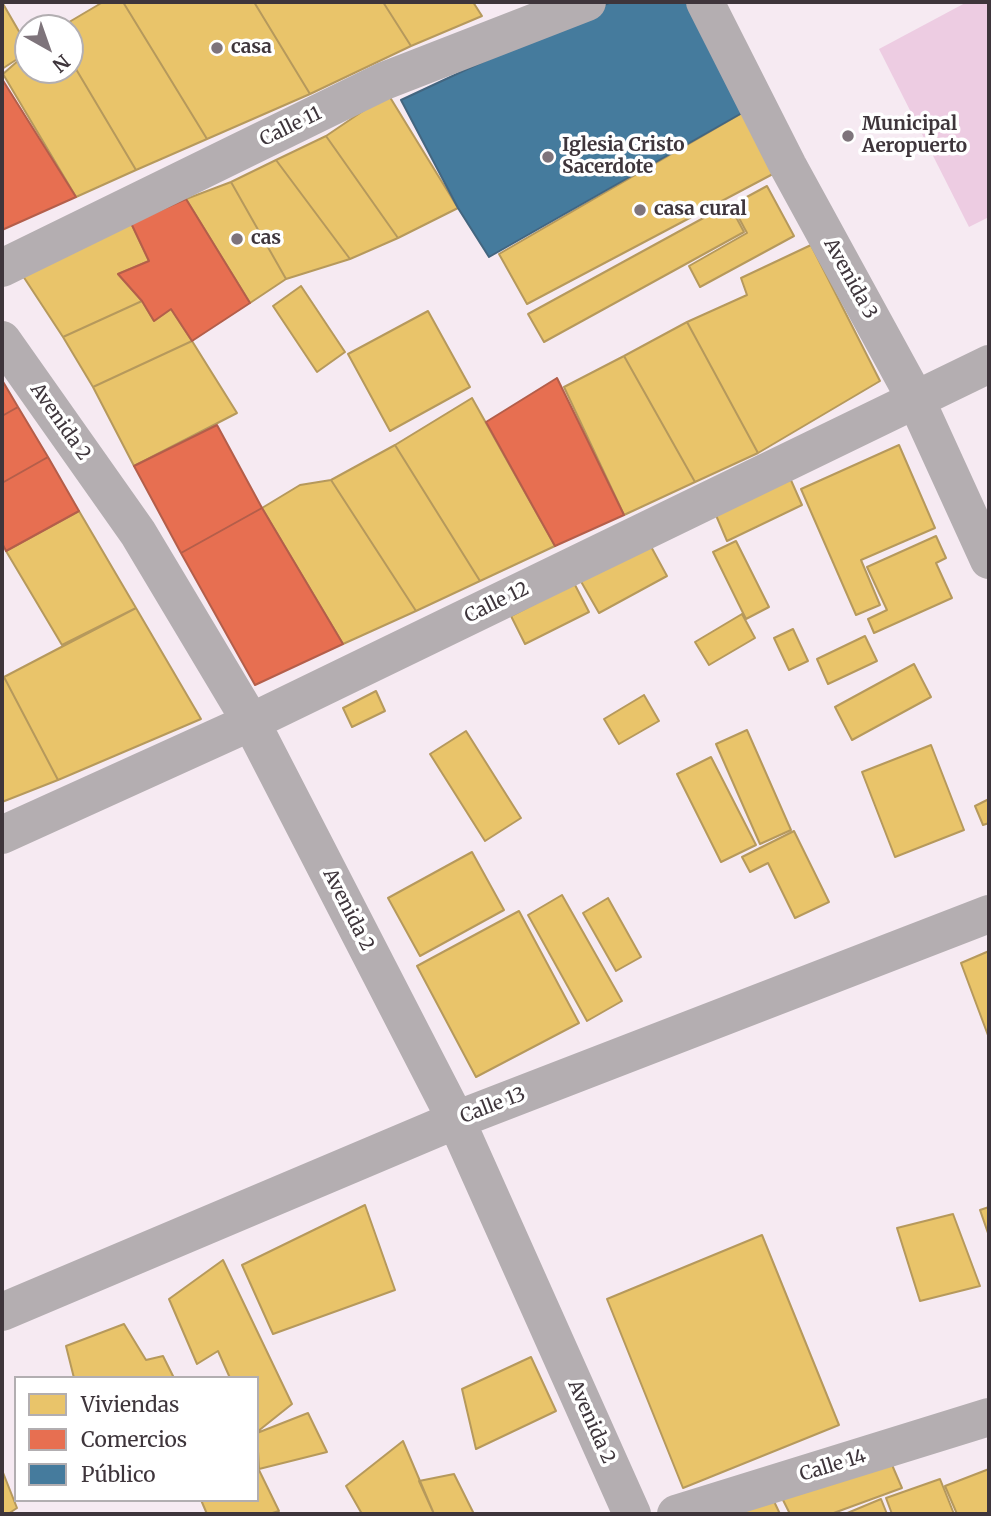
<!DOCTYPE html>
<meta charset="utf-8">
<style>
body{margin:0}
#map{position:relative;width:991px;height:1516px;overflow:hidden;background:#f6eaf2;font-family:Merriweather,serif}
canvas{display:block}
.frame{position:absolute;inset:0;border:4px solid #3e353b;pointer-events:none}
.legend{position:absolute;left:14px;top:1376px;width:245px;height:126px;box-sizing:border-box;background:#fff;border:2px solid #b2aeb1;margin:0;padding:9px 12px;list-style:none;font-size:21px;color:#3e353b}
.legend li{display:flex;align-items:center;gap:14px;height:35px}
.legend b{width:35px;border:2px solid #b2aeb1}
.north{position:absolute;left:14px;top:14px;width:70px;height:70px;box-sizing:border-box;background:#fff;border:2px solid #b2aeb1;border-radius:50%;rotate:140deg;font-size:19px;font-weight:700;line-height:28px;text-align:center;color:#3e353b}
.north::after{content:'';display:block;margin:auto;width:24px;height:32px;background:#7e747b;clip-path:polygon(50% 0,100% 100%,50% 72%,0 100%)}
</style>
<div id="map">
<canvas width="991" height="1516"></canvas>
<div class="frame"></div>
<ul class="legend">
<li><b style="height:19px;background:#e9c46a"></b>Viviendas</li>
<li><b style="height:19px;background:#e76f51"></b>Comercios</li>
<li><b style="height:19px;background:#457b9d"></b>Público</li>
</ul>
<div class="north">N</div>
</div>
<script>
const c = document.querySelector('canvas').getContext('2d');
c.lineJoin = 'round';
function fill(path, color) {
  c.fillStyle = color;
  c.fill(path, 'evenodd');
}
function shape(rows) {
  const path = new Path2D();
  for (const r of rows) {
    path.moveTo(r[0], r[1]);
    for (let i = 2; i < r.length; i += 2) path.lineTo(r[i], r[i + 1]);
  }
  return path;
}
function strokePath(path, color, width, dash) {
  c.strokeStyle = color;
  c.lineWidth = width;
  c.lineCap = dash ? 'butt' : 'round';
  c.setLineDash(dash || []);
  c.stroke(path);
}
function drawText(font, color, halo, rows, align = 'center') {
  c.font = font + ' Merriweather,serif';
  c.lineWidth = 7;
  c.setLineDash([]);
  c.textBaseline = 'middle';
  c.strokeStyle = halo;
  c.fillStyle = color;
  for (const [text, x, y, turn = 0] of rows) {
    c.save();
    c.translate(x, y);
    c.rotate((+turn || 0) * Math.PI / 180);
    c.textAlign = isNaN(turn) ? turn : align;
    if (halo) c.strokeText(text, 0, 0);
    c.fillText(text, 0, 0);
    c.restore();
  }
}
const green = shape([
 [967,2,989,2,989,217,969,227,879,49]
]);
const homes = shape([
 [2,2,28,47,28,52,2,69,2,2],
 [103,2,123,2,207,139,136,170,70,59,70,28,59,28,103,2],
 [123,2,254,2,310,94,207,139,123,2],
 [254,2,383,2,411,46,310,94,254,2],
 [383,2,473,2,482,16,411,46,383,2],
 [28,52,28,70,70,70,70,59,136,170,76,197,3,74,28,52],
 [388,94,458,208,398,238,326,136,388,94],
 [756,105,788,166,527,304,499,254,756,105],
 [326,136,398,238,350,259,276,160,326,136],
 [276,160,350,259,286,279,231,182,276,160],
 [231,182,286,279,250,303,186,199,231,182],
 [767,186,794,236,700,287,689,266,747,233,732,205,767,186],
 [729,204,744,232,544,342,528,314,729,204],
 [131,223,149,261,118,274,142,301,63,337,21,273,131,223],
 [811,245,880,381,758,453,687,322,747,295,741,278,811,245],
 [301,286,345,352,317,372,273,306,301,286],
 [142,301,154,321,171,309,192,341,93,387,63,337,142,301],
 [428,311,470,387,390,431,348,354,428,311],
 [687,322,758,453,695,482,624,356,687,322],
 [192,341,237,413,134,466,93,387,192,341],
 [624,356,695,482,624,515,564,387,624,356],
 [472,398,555,546,480,581,395,445,472,398],
 [395,445,480,581,416,611,331,480,395,445],
 [899,445,935,528,861,560,880,605,856,615,801,489,899,445],
 [790,478,802,505,727,541,715,513,790,478],
 [331,480,416,611,343,644,262,508,300,485,331,480],
 [79,511,136,608,62,645,6,551,79,511],
 [936,536,946,558,936,563,952,598,874,633,868,619,887,610,867,567,936,536],
 [648,541,667,576,599,613,579,578,648,541],
 [736,541,769,607,746,619,713,552,736,541],
 [574,583,589,612,525,644,511,616,574,583],
 [136,608,201,719,58,780,4,677,136,608],
 [742,614,755,638,709,665,695,642,742,614],
 [793,629,808,661,789,670,774,638,793,629],
 [865,636,877,661,828,684,817,659,865,636],
 [914,664,931,697,852,740,835,707,914,664],
 [4,677,58,780,2,802,2,678,4,677],
 [376,691,385,711,352,727,343,708,376,691],
 [644,695,659,721,619,744,604,719,644,695],
 [747,730,791,830,760,844,716,744,747,730],
 [466,731,521,818,485,841,430,754,466,731],
 [931,745,964,830,895,857,862,772,931,745],
 [711,757,756,845,721,862,677,774,711,757],
 [989,799,989,823,983,825,975,806,989,799],
 [794,831,829,902,795,918,768,863,750,872,742,857,794,831],
 [472,852,504,910,420,956,388,898,472,852],
 [562,895,622,1001,587,1021,528,915,562,895],
 [608,898,641,957,616,971,583,913,608,898],
 [519,911,579,1023,476,1077,417,966,519,911],
 [989,951,989,1038,961,963,989,951],
 [365,1205,395,1290,273,1334,242,1265,365,1205],
 [989,1207,989,1236,980,1210,989,1207],
 [953,1214,980,1286,920,1301,897,1228,953,1214],
 [762,1235,839,1425,683,1488,607,1299,762,1235],
 [223,1260,292,1404,257,1432,257,1378,230,1378,218,1351,197,1364,169,1299,223,1260],
 [124,1324,146,1360,163,1356,174,1378,74,1378,66,1346,124,1324],
 [531,1357,556,1411,476,1449,462,1389,531,1357],
 [308,1413,327,1452,259,1469,257,1433,308,1413],
 [403,1441,434,1514,362,1514,346,1486,403,1441],
 [886,1451,902,1488,831,1514,790,1514,776,1486,886,1451],
 [257,1466,279,1511,269,1514,207,1514,201,1500,257,1500,257,1466],
 [989,1469,989,1514,957,1514,945,1486,989,1469],
 [2,1470,17,1508,8,1514,2,1514,2,1470],
 [454,1474,474,1514,434,1514,419,1481,454,1474],
 [940,1479,954,1514,892,1514,886,1498,940,1479],
 [771,1495,780,1514,699,1514,771,1495],
 [881,1499,887,1514,845,1514,881,1499]
]);
const shops = shape([
 [2,79,76,197,2,230,2,79],
 [186,199,250,303,192,341,171,309,154,321,142,301,118,274,149,261,131,223,186,199],
 [557,378,624,515,555,546,486,422,557,378],
 [2,380,18,407,2,416,2,380],
 [18,407,48,457,2,483,2,416,18,407],
 [217,425,262,508,181,553,134,466,217,425],
 [48,457,79,511,6,551,2,543,2,483,48,457],
 [262,508,343,644,255,685,181,553,262,508]
]);
const public = shape([
 [611,2,701,2,756,105,489,257,458,208,401,100,611,2]
]);
const minor = shape([
 [705,2,788,166,916,400,989,560],
 [2,268,384,81,587,2],
 [2,340,138,533,251,722,456,1120,632,1514],
 [2,835,251,722,989,364],
 [2,1312,456,1120,989,914],
 [676,1514,989,1417]
]);
const markers = [
 [217,48,7,"#7e747b"],
 [848,136,7,"#7e747b"],
 [548,157,7,"#7e747b"],
 [640,210,7,"#7e747b"],
 [237,239,7,"#7e747b"]
];
const poiNames = [
 ["casa",231,48],
 ["Municipal",862,125],
 ["Aeropuerto",862,147],
 ["Iglesia Cristo",562,146],
 ["Sacerdote",562,168],
 ["casa cural",654,210],
 ["cas",251,239]
];
const streetNames = [
 ["Calle 11",291,127,-26],
 ["Avenida 3",850,279,61],
 ["Avenida 2",60,422,55],
 ["Calle 12",497,603,-26],
 ["Avenida 2",348,910,63],
 ["Calle 13",493,1106,-21],
 ["Avenida 2",591,1422,66],
 ["Calle 14",833,1466,-17]
];
fill(green, '#edcce2');
fill(homes, '#e9c46a');
strokePath(homes, '#b6995c', 2);
fill(shops, '#e76f51');
strokePath(shops, '#b45e4a', 2);
fill(public, '#457b9d');
strokePath(public, '#436680', 2);
strokePath(minor, '#b4aeb1', 38);
for (const [x, y, r, color] of markers) {
  const dot = new Path2D();
  dot.arc(x, y, r, 0, 2 * Math.PI);
  c.fillStyle = color;
  c.fill(dot);
  strokePath(dot, '#fff', 2.5);
}
drawText('bold 19px', '#3e353b', '#fff', poiNames, 'left');
drawText('19px', '#3e353b', '#fff', streetNames);
</script>
